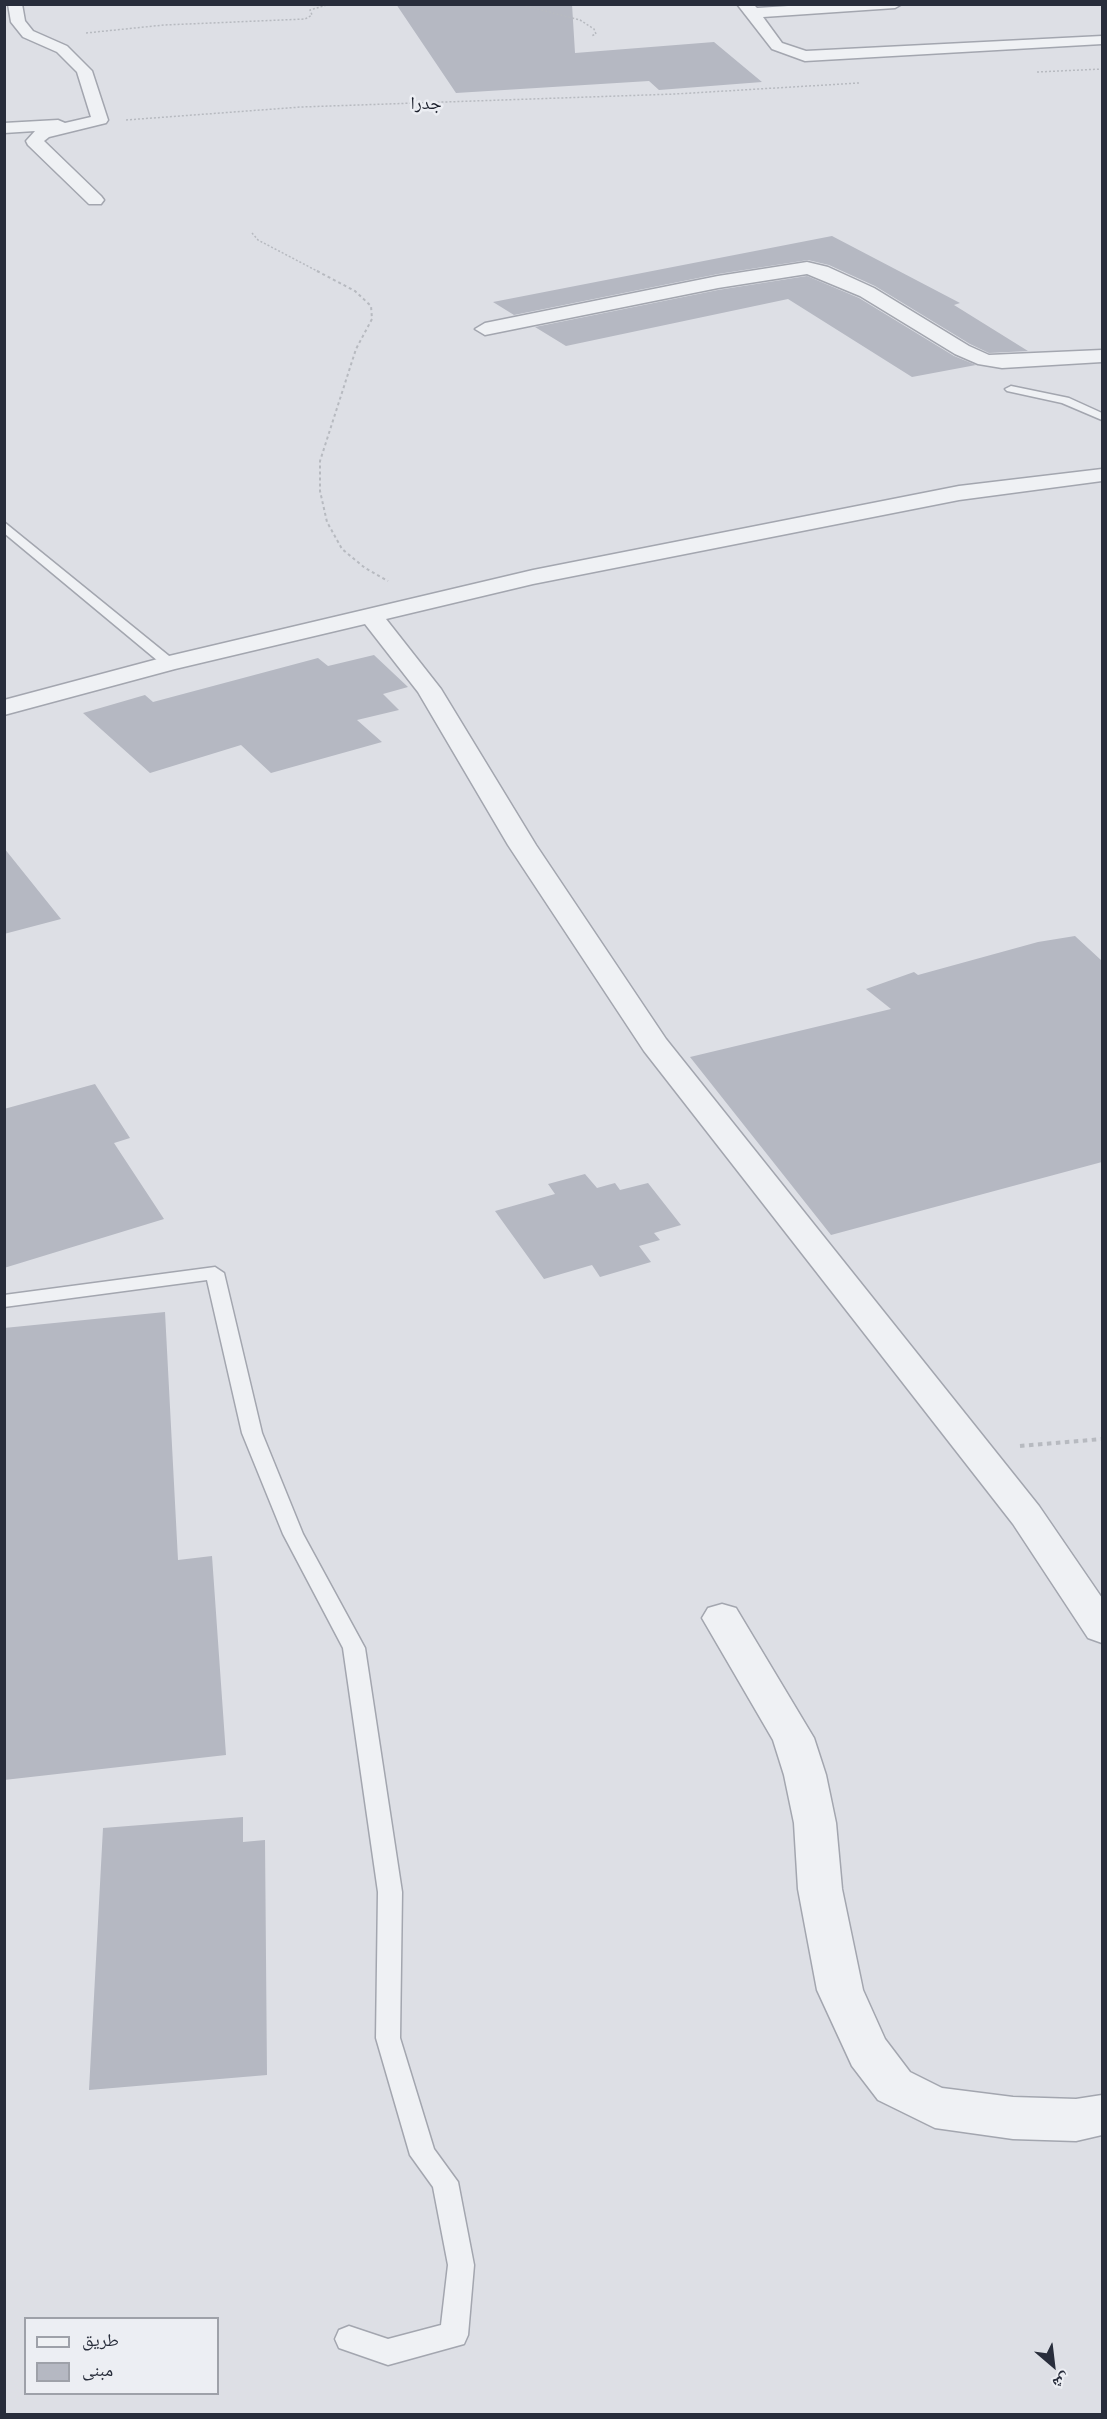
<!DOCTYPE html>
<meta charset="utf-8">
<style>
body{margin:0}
#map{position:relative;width:1107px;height:2419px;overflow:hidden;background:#dddfe5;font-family:"Alegreya Sans","Noto Naskh Arabic",sans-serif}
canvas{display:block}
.frame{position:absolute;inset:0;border:6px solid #282d3b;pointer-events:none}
.legend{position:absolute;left:24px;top:2317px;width:195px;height:78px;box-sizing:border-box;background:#eceef3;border:2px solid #9ea1a9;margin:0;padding:8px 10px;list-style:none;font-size:18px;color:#282d3b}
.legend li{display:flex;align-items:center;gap:12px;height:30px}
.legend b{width:30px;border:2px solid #9ea1a9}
.north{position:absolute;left:1023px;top:2335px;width:60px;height:60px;-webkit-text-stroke:4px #eceef3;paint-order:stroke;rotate:152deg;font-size:16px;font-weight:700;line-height:24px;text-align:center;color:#282d3b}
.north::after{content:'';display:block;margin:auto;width:21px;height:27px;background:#282d3b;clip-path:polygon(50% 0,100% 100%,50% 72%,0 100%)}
</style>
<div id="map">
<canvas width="1107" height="2419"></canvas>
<div class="frame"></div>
<ul class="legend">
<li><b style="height:8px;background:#eff1f4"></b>طريق</li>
<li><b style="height:16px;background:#b5b8c2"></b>مبنى</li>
</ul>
<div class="north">ش</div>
</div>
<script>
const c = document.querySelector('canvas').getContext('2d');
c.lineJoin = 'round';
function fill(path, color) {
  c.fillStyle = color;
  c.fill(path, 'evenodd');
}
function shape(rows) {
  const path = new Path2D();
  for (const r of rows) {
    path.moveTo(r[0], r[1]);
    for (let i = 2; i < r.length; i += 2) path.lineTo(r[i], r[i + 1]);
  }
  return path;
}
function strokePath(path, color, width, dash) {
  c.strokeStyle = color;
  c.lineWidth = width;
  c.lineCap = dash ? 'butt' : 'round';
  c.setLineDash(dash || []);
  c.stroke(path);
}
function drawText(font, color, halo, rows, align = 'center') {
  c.font = font + ' "Alegreya Sans","Noto Naskh Arabic",sans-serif';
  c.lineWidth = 5;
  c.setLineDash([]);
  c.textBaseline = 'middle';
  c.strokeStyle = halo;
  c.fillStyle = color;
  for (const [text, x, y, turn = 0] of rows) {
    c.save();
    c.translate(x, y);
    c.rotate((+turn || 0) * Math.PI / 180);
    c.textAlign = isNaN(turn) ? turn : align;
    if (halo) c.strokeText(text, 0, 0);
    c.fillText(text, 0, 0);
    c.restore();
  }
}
const building = shape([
 [396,4,572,4,575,53,714,42,762,82,659,90,649,81,456,93],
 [832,236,960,303,954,305,1028,351,989,353,970,344,875,286,829,265,808,260,718,274,514,315,493,302],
 [807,276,859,298,954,356,976,365,912,377,788,299,566,346,535,327,718,290],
 [374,655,408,687,383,694,399,710,357,720,382,742,271,773,241,745,150,773,83,713,145,695,153,702,318,658,328,666],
 [4,848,61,919,4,934],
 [1075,936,1102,961,1102,1162,831,1235,690,1057,891,1009,866,989,914,972,918,975,1038,942],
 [95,1084,130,1138,114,1143,164,1219,4,1268,4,1109],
 [585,1174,597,1188,615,1183,620,1190,648,1183,681,1225,654,1233,660,1240,639,1246,651,1262,600,1277,592,1265,544,1279,495,1211,555,1194,548,1184],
 [165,1312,178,1560,212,1556,226,1755,4,1780,4,1328],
 [243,1817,243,1842,265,1840,267,2075,89,2090,103,1828]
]);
const pathFar2 = shape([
 [518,4,580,20,594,29,596,34,591,36],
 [86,33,164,25,305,19,312,15,310,10,330,4],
 [1037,72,1102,69],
 [126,120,301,107,675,94,859,83],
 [252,233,258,240,319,272]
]);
const pathFar1 = shape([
 [317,271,355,291,371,306,372,319,356,349,320,461,320,491,327,522,342,549,365,568,388,581]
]);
const path = shape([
 [1020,1446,1102,1439]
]);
const service = shape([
 [1011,386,1069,398,1102,413,1102,420,1062,403,1007,391,1005,389,1011,386],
 [4,522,174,660,174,666,164,666,4,533,4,522],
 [215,1267,224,1273,262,1433,303,1534,365,1648,402,1892,400,2038,434,2149,458,2182,474,2265,468,2335,464,2344,388,2365,339,2348,335,2339,339,2330,349,2326,388,2339,441,2325,448,2265,433,2187,410,2155,376,2038,378,1892,343,1648,283,1534,242,1433,207,1280,4,1307,4,1295,215,1267]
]);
const minor = shape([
 [8,4,22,4,25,21,33,31,67,46,92,71,108,120,106,123,49,137,44,141,101,196,104,200,101,204,89,204,28,145,26,141,35,131,4,133,4,123,58,120,65,123,91,117,77,72,57,52,23,37,11,22,8,4],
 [737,4,753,4,757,8,819,4,902,4,895,8,763,17,782,43,806,51,1102,36,1102,44,805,61,772,49,737,4],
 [807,262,828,267,874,288,969,346,989,355,1102,350,1102,362,1002,368,978,364,955,354,860,296,807,274,718,288,485,335,475,329,485,323,718,276,807,262],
 [1102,469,1102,481,959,500,533,584,386,619,441,689,536,845,666,1039,1039,1506,1102,1598,1102,1643,1088,1638,1013,1524,644,1051,508,845,418,692,365,624,175,669,4,715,4,700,169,656,533,570,959,486,1102,469],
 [722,1604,736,1608,814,1738,826,1775,836,1823,842,1889,863,1990,885,2039,910,2072,942,2088,1013,2097,1076,2099,1102,2095,1102,2135,1076,2141,1013,2139,935,2128,878,2100,852,2066,817,1990,798,1889,794,1823,784,1775,773,1740,702,1618,708,1608,722,1604]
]);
const farQuarternames = [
 ["جدرا",426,104]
];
fill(building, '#b5b8c2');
strokePath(service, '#a3a6af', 3);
strokePath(minor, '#a3a6af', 3);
strokePath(pathFar2, '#b7bac0', 1.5, [2, 2]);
strokePath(pathFar1, '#b7bac0', 2, [3, 3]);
strokePath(path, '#b7bac0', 4, [4.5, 4.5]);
fill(service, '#eff1f4');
fill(minor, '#eff1f4');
drawText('18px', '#1a1e2b', '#eceef3', farQuarternames);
</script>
